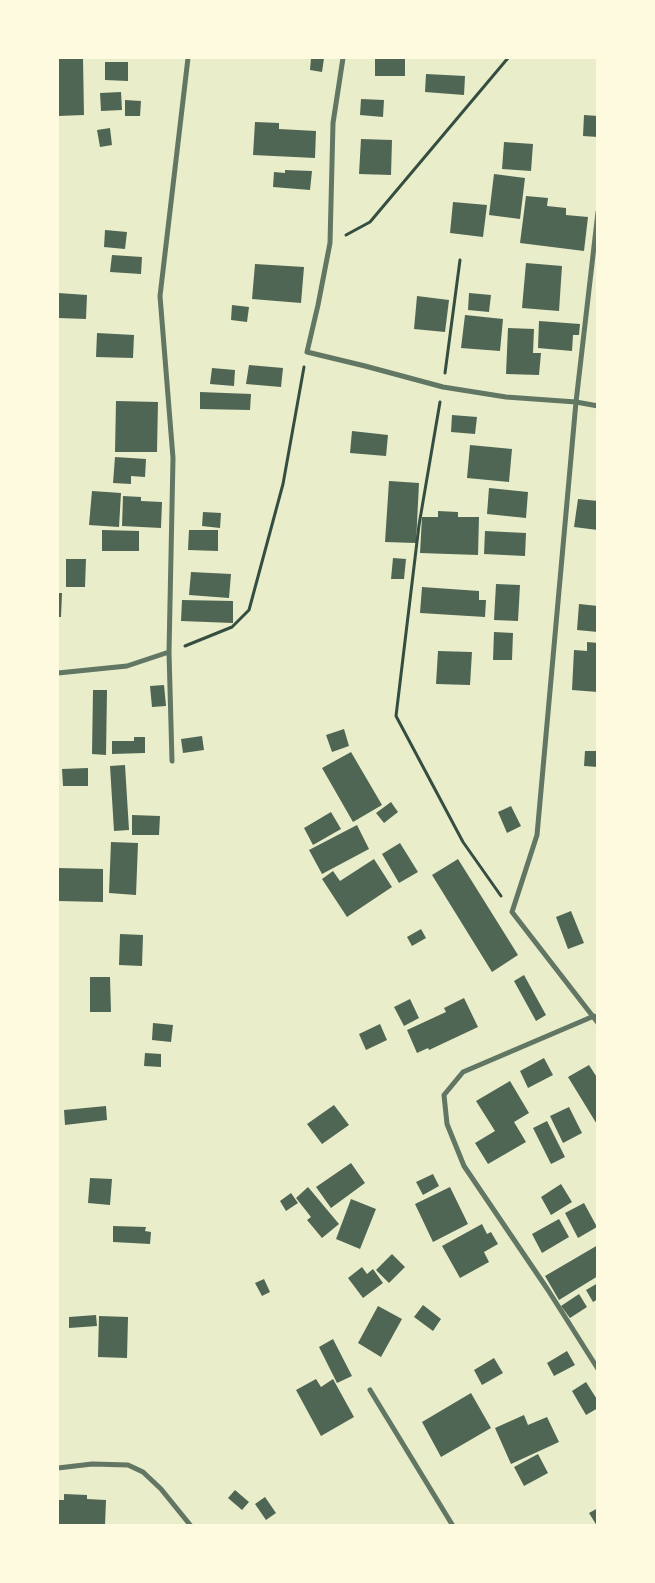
<!DOCTYPE html>
<style>
body{margin:0}
#map{position:relative;width:655px;height:1583px;overflow:hidden;background:#e9edc9;font-family:"IBM Plex Serif",serif}
canvas{display:block}
.frame{position:absolute;inset:0;border:59px solid #fefae0;pointer-events:none}
</style>
<div id="map">
<canvas width="655" height="1583"></canvas>
<div class="frame"></div>
</div>
<script>
const c = document.querySelector('canvas').getContext('2d');
c.lineJoin = 'round';
function fill(path, color) {
  c.fillStyle = color;
  c.fill(path, 'evenodd');
}
function shape(rows) {
  const path = new Path2D();
  for (const r of rows) {
    path.moveTo(r[0], r[1]);
    for (let i = 2; i < r.length; i += 2) path.lineTo(r[i], r[i + 1]);
  }
  return path;
}
function strokePath(path, color, width, dash) {
  c.strokeStyle = color;
  c.lineWidth = width;
  c.lineCap = dash ? 'butt' : 'round';
  c.setLineDash(dash || []);
  c.stroke(path);
}
const building = shape([
 [58,58,83,58,84,115,58,116],
 [311,58,324,58,322,72,310,70],
 [375,58,405,58,405,76,375,76],
 [105,62,128,62,128,81,105,80],
 [426,74,465,76,464,95,425,92],
 [121,92,122,110,101,111,100,93],
 [361,99,384,100,383,117,360,115],
 [125,100,141,101,140,116,125,116],
 [584,115,598,116,598,137,583,136],
 [255,122,279,123,279,129,316,131,315,158,253,155],
 [110,128,112,145,100,147,97,130],
 [361,139,392,140,391,175,359,174],
 [504,142,533,144,531,171,502,169],
 [285,170,312,171,310,190,273,187,274,172,285,173],
 [494,174,525,178,520,219,489,215],
 [526,196,548,198,547,206,566,208,566,215,588,217,584,251,520,243],
 [453,202,487,205,483,237,450,233],
 [105,230,127,232,125,249,104,247],
 [112,255,142,257,141,274,110,272],
 [526,263,562,266,559,311,522,308],
 [255,264,304,267,301,303,252,299],
 [58,293,87,295,86,319,58,318],
 [469,293,491,295,489,312,468,310],
 [417,296,449,300,445,332,414,329],
 [232,305,249,307,247,322,231,320],
 [465,315,503,319,500,351,461,348],
 [539,321,580,324,579,335,573,335,572,351,538,348],
 [508,328,534,329,533,353,541,353,539,375,506,374],
 [97,333,134,335,133,358,96,357],
 [249,365,283,368,281,387,246,384],
 [212,368,235,370,234,386,210,384],
 [200,392,251,394,250,410,200,409],
 [116,401,158,402,157,452,115,452],
 [452,415,477,417,475,434,451,432],
 [352,431,388,435,386,456,350,453],
 [470,445,512,449,509,482,467,478],
 [115,457,146,459,145,477,131,476,131,484,113,483],
 [389,481,419,483,416,543,385,542],
 [489,488,528,492,526,518,487,514],
 [92,491,121,493,119,527,89,525],
 [123,496,141,497,141,501,162,502,161,528,122,526],
 [578,499,598,501,598,530,574,527],
 [438,511,458,512,458,517,479,517,478,555,420,553,422,517,438,517],
 [203,512,221,513,220,528,202,526],
 [102,530,139,531,139,551,102,551],
 [189,530,218,530,218,551,188,550],
 [485,531,526,533,525,556,484,554],
 [393,558,406,559,404,579,391,579],
 [66,559,86,559,85,587,66,587],
 [191,572,231,574,229,598,189,595],
 [496,584,520,585,518,621,494,620],
 [422,587,479,591,479,600,486,600,485,617,420,613],
 [58,593,62,593,61,617,58,617],
 [182,600,233,601,233,623,181,621],
 [579,604,598,606,598,632,577,630],
 [494,632,513,633,512,660,493,660],
 [587,642,598,643,598,692,572,690,574,650,587,651],
 [438,651,472,652,470,685,436,684],
 [164,685,166,706,152,707,150,686],
 [93,690,107,690,106,755,92,754],
 [344,729,349,746,332,752,326,735],
 [202,736,204,750,183,753,181,739],
 [134,737,145,737,145,753,112,754,112,741,134,741],
 [585,751,598,751,598,767,584,766],
 [351,752,382,805,353,822,322,768],
 [125,765,129,830,114,831,110,766],
 [88,768,88,786,63,786,62,769],
 [391,802,398,812,384,823,376,813],
 [511,806,521,826,507,833,498,812],
 [331,812,341,829,313,845,304,828],
 [132,815,160,816,159,835,132,835],
 [357,825,369,849,322,874,309,850],
 [111,842,138,843,136,895,109,893],
 [400,843,418,872,399,883,382,854],
 [374,859,392,887,347,917,322,879,333,871,340,881],
 [458,859,518,955,492,972,432,875],
 [58,868,103,869,103,902,58,901],
 [571,911,584,943,568,949,556,917],
 [421,929,426,938,412,946,407,937],
 [120,934,143,935,142,966,119,965],
 [524,975,546,1015,536,1021,514,981],
 [90,977,110,977,111,1012,90,1012],
 [464,998,478,1027,429,1050,428,1048,417,1053,407,1030,446,1012,444,1008],
 [410,999,419,1018,404,1026,394,1007],
 [153,1023,173,1025,171,1042,152,1040],
 [380,1024,387,1040,366,1050,359,1034],
 [145,1053,161,1054,161,1067,144,1066],
 [544,1058,553,1075,528,1088,520,1071],
 [589,1065,598,1079,598,1126,568,1077],
 [510,1081,529,1113,514,1122,526,1142,488,1164,475,1143,495,1131,476,1101],
 [334,1105,349,1125,322,1144,307,1124],
 [106,1106,107,1120,65,1125,64,1110],
 [569,1107,582,1133,563,1143,550,1116],
 [547,1121,565,1157,551,1164,533,1128],
 [351,1163,365,1183,331,1208,316,1187],
 [433,1174,439,1186,423,1195,416,1182],
 [90,1178,112,1179,110,1205,88,1203],
 [561,1184,572,1202,551,1215,541,1197],
 [308,1187,339,1224,322,1238,307,1220,311,1217,296,1198],
 [450,1187,468,1224,433,1242,415,1204],
 [291,1193,298,1203,286,1211,280,1201],
 [351,1199,376,1209,360,1249,336,1239],
 [584,1203,597,1227,578,1238,565,1213],
 [559,1219,569,1237,542,1253,532,1234],
 [482,1224,487,1234,491,1232,498,1244,484,1252,489,1262,460,1278,442,1246],
 [113,1226,146,1227,145,1231,151,1232,150,1244,113,1242],
 [598,1245,598,1276,559,1300,545,1276],
 [392,1254,405,1267,389,1283,376,1270],
 [362,1267,367,1274,373,1269,383,1283,363,1298,348,1278],
 [264,1279,270,1292,262,1296,255,1283],
 [598,1283,598,1299,593,1302,586,1290],
 [579,1294,587,1307,570,1318,561,1306],
 [423,1305,441,1319,433,1331,414,1317],
 [378,1306,402,1319,381,1357,358,1343],
 [96,1315,97,1326,69,1328,69,1317],
 [99,1316,128,1317,127,1358,98,1357],
 [333,1339,352,1376,337,1383,319,1347],
 [567,1351,575,1365,554,1376,547,1363],
 [494,1358,503,1373,482,1385,474,1370],
 [316,1379,321,1387,333,1379,354,1417,321,1436,296,1390],
 [586,1382,598,1401,598,1408,586,1415,572,1391],
 [471,1393,491,1428,441,1457,422,1422],
 [524,1415,528,1425,547,1417,559,1442,511,1464,495,1428],
 [538,1454,548,1473,524,1486,514,1467],
 [235,1490,249,1502,242,1510,228,1498],
 [64,1494,87,1495,87,1499,106,1500,105,1526,58,1526,58,1500,64,1500],
 [265,1497,276,1513,266,1520,255,1504],
 [598,1508,598,1526,597,1526,589,1513]
]);
const path = shape([
 [346,235,370,222,508,58],
 [445,373,460,260],
 [440,402,419,525,396,716,463,842,501,896],
 [185,646,232,627,249,610,283,484,304,367]
]);
const minor = shape([
 [343,58,333,123,330,243,318,305,307,352,365,366,443,387,506,397,576,402,598,406],
 [598,212,576,402,537,835,512,912,598,1023],
 [58,673,127,666,169,652],
 [172,761,169,652,173,458,160,296,188,58],
 [594,1016,463,1072,444,1095,447,1124,464,1166,548,1290,598,1369],
 [370,1390,453,1526],
 [58,1468,92,1464,128,1465,143,1472,161,1489,191,1526]
]);
fill(building, '#4f6655');
strokePath(path, '#344e41', 3);
strokePath(minor, '#617663', 5);
</script>
